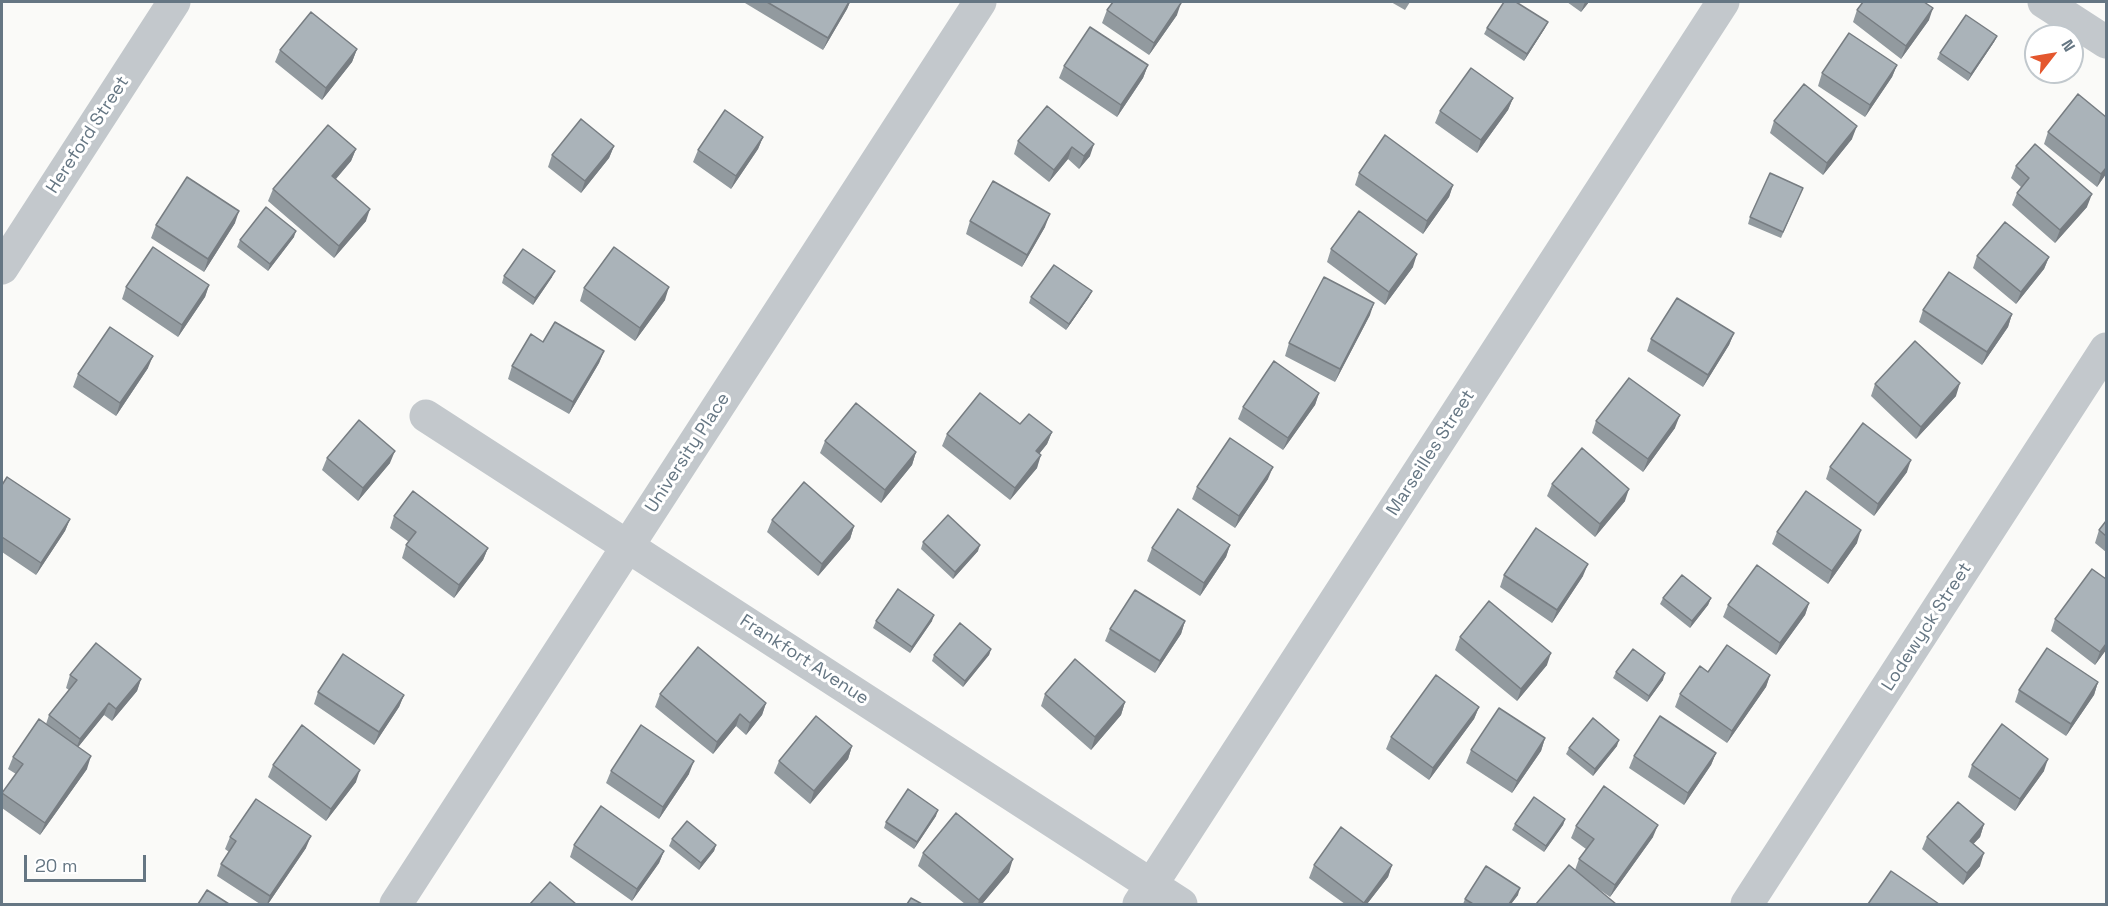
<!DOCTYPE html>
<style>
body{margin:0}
#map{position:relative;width:2108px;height:906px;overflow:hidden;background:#fafaf8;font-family:"Space Grotesk",sans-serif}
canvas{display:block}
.frame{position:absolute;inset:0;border:3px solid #657683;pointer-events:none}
.north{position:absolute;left:2024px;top:24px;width:60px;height:60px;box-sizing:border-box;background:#fff;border:2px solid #c1c8cd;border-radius:50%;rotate:59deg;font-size:16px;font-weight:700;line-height:24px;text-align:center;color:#657683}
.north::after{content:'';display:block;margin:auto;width:21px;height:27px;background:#e4572e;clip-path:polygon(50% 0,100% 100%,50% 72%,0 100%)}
.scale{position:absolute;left:24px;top:855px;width:122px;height:27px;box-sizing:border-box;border:3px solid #657683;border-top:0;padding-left:8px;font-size:18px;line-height:21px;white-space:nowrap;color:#657683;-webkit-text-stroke:4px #fff;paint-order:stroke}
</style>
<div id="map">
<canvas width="2108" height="906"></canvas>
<div class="frame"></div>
<div class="north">N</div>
<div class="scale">20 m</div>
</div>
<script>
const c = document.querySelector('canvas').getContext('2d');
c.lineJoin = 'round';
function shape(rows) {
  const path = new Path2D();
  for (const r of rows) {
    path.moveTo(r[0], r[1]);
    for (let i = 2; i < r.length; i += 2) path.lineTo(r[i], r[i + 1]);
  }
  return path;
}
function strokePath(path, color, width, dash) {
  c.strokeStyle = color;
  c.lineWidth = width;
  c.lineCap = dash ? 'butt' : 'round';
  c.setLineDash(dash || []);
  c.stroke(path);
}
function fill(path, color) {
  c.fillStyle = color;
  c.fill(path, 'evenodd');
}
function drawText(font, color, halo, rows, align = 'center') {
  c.font = font + ' "Space Grotesk",sans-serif';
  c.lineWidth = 6;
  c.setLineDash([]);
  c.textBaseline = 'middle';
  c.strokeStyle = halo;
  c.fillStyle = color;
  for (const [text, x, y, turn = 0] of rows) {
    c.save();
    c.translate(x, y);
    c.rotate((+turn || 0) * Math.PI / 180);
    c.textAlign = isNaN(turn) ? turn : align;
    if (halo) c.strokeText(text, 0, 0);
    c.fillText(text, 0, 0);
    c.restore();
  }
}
const street = shape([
 [2044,2,2106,42],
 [2,268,174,2],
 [426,416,1181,904],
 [396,904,980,2],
 [1139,904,1723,2],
 [1747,904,2106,349]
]);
const wall = shape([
 [745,2,850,2,847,9,823,50,745,3],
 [1391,2,1410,2,1405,10],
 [1567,2,1589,2,1581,12],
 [1107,10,1177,15,1149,55,1102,23],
 [1857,10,1929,20,1901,59,1853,22],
 [1487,28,1545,28,1524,61,1484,34],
 [1997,36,1994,42,1968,81,1937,59,1940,53],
 [357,49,352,62,322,100,275,62,280,50],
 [1148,65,1143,78,1117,117,1059,78,1064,66],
 [1897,65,1892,77,1865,117,1818,86,1822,73],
 [1513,98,1508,110,1477,153,1435,123,1440,111],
 [1047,106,1090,156,1079,169,1068,159,1049,182,1014,154,1018,141],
 [1774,121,1852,139,1823,175,1770,133],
 [2048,132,2106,174,2097,187,2044,144],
 [763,137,758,149,731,189,693,162,698,150],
 [614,146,609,158,581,193,548,167,552,155],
 [356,149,351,161,336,179,366,221,334,258,268,201,273,189],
 [2016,166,2087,207,2055,243,2012,205,2017,193,2021,187,2011,178],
 [1359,173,1453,185,1449,197,1423,234,1355,185],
 [1800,195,1781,238,1748,224,1750,217],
 [970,221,1045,227,1022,267,966,234],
 [235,223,204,272,151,238,156,225],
 [294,237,268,271,237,247,240,240],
 [1331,249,1413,267,1385,305,1327,262],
 [1977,256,2049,257,2044,269,2016,304,1973,268],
 [504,276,552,277,533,305,502,283],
 [209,285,205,297,178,337,122,299,126,287],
 [584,288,665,300,635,341,580,301],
 [1031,297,1089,297,1066,330,1029,303],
 [1923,310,2012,314,2008,327,1982,365,1919,322],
 [1370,315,1335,382,1285,356,1289,343],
 [1734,333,1729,345,1703,387,1647,351,1651,339],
 [543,342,604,351,599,363,569,414,508,379,512,366],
 [148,368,116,416,73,387,78,374],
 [1875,384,1956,396,1916,439,1871,396],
 [1319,393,1315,405,1283,450,1238,419,1243,407],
 [1596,421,1675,428,1643,472,1592,433],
 [1020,424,1052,432,1047,444,1039,454,1037,468,1010,500,942,446,947,434],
 [825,441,916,452,912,465,881,503,820,453],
 [327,458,390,463,358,501,322,470],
 [1830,467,1907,472,1874,516,1826,479],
 [1268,479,1235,528,1192,499,1197,487],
 [1552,484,1625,501,1595,537,1547,496],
 [2,485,70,519,65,531,36,575,2,552],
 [394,516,488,548,483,560,454,598,402,558,406,545,409,542,390,528],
 [772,520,854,526,850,539,818,576,767,532],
 [2106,521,2106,552,2095,543,2099,530],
 [1777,532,1857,543,1828,584,1772,544],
 [923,542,978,551,953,579,921,549],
 [1230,545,1226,557,1200,596,1147,561,1152,548],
 [1504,575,1583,576,1552,623,1500,587],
 [2106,579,2106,650,2095,665,2051,631,2055,619],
 [1663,598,1711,598,1708,605,1690,628,1660,604],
 [1809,603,1805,615,1776,655,1723,617,1728,605],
 [876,621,932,621,910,653,873,628],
 [1185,621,1181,634,1155,673,1105,641,1110,629],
 [1460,637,1547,665,1517,701,1455,650],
 [991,649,989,655,963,687,932,661,934,655],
 [1616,672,1663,680,1647,702,1613,678],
 [1708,672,1770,675,1766,687,1727,743,1675,707,1680,694],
 [70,675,141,679,137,691,112,721,104,715,78,747,87,769,40,835,2,808,2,795,16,774,8,769,13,757,46,724,49,715,69,690,66,688],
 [2098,682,2094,695,2066,736,2015,702,2019,690],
 [318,692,404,695,399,707,374,745,314,704],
 [660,694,766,703,762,715,746,735,736,726,713,754,655,707],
 [1045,694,1125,702,1121,715,1091,750,1041,706],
 [1479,707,1474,719,1429,780,1386,749,1391,737],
 [1545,738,1541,751,1512,793,1466,763,1471,750],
 [852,746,848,759,810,804,774,773,779,761],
 [1617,746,1593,776,1566,754,1569,748],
 [1716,753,1711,765,1684,805,1629,768,1634,756],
 [273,765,356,782,326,821,268,777],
 [1972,765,2044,771,2015,811,1968,777],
 [611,771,689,774,659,819,606,783],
 [936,816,914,849,884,828,886,822],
 [1565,819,1563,825,1544,852,1512,830,1515,824],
 [1984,824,1980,837,1973,844,1980,866,1963,885,1922,849,1927,837],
 [1576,826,1653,837,1610,897,1590,883,1575,870,1579,859,1586,849,1571,838],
 [230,837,306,848,268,904,260,904,217,876,221,864,229,852,225,849],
 [672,839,716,845,714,851,699,870,669,846],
 [574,845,664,851,659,863,632,901,570,857],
 [923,853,1009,872,982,904,965,904,918,866],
 [1314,865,1392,865,1388,877,1367,904,1345,904,1309,878],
 [1518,895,1511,904,1463,904,1465,899]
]);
const shadedWall = shape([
 [849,2,850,2,847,9,823,50,828,38],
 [1585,2,1589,2,1581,12],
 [1181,3,1177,15,1149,55,1154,43],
 [1933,8,1929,20,1901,59,1906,46],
 [1548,22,1545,28,1524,61,1527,54],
 [1997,36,1994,42,1968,81,1971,74],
 [357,49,352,62,322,100,326,88],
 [1148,65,1143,78,1117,117,1121,105],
 [1897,65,1892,77,1865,117,1870,105],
 [1513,98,1508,110,1477,153,1481,140],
 [1857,126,1852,139,1823,175,1827,163],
 [763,137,758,149,731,189,736,176],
 [1094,144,1090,156,1079,169,1084,156],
 [614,146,609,158,581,193,585,181],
 [1072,147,1068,159,1049,182,1054,170],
 [356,149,351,161,328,188,332,176],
 [2106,168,2106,174,2097,187,2101,174],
 [1453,185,1449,197,1423,234,1427,221],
 [2092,194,2087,207,2055,243,2060,230],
 [370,209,366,221,334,258,339,246],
 [239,211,235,223,204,272,208,259],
 [1050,214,1045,227,1022,267,1027,255],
 [296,231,294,237,268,271,270,264],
 [1417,254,1413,267,1385,305,1389,292],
 [2049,257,2044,269,2016,304,2021,292],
 [555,271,552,277,533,305,535,298],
 [209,285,205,297,178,337,182,325],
 [669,287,665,300,635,341,640,328],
 [1092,291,1089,297,1066,330,1069,324],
 [1374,303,1370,315,1335,382,1340,369],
 [2012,314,2008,327,1982,365,1987,352],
 [1734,333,1729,345,1703,387,1708,375],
 [604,351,599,363,569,414,573,402],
 [153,356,148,368,116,416,120,403],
 [1960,383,1956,396,1916,439,1921,427],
 [1319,393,1315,405,1283,450,1288,438],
 [1680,415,1675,428,1643,472,1648,459],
 [1052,432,1047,444,1031,464,1036,451],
 [395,451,390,463,358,501,363,488],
 [916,452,912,465,881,503,885,490],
 [1041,455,1037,468,1010,500,1015,488],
 [1911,460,1907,472,1874,516,1878,504],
 [1273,467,1268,479,1235,528,1239,516],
 [1629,489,1625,501,1595,537,1600,524],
 [70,519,65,531,36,575,41,563],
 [854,526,850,539,818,576,822,564],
 [1861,530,1857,543,1828,584,1832,571],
 [980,545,978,551,953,579,955,572],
 [1230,545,1226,557,1200,596,1204,583],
 [488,548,483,560,454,598,459,585],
 [1588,564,1583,576,1552,623,1557,610],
 [1711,598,1708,605,1690,628,1692,621],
 [1809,603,1805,615,1776,655,1780,643],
 [934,615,932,621,910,653,912,647],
 [1185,621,1181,634,1155,673,1160,661],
 [2106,644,2106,650,2095,665,2100,652],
 [991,649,989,655,963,687,965,681],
 [1551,653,1547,665,1517,701,1521,689],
 [1665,673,1663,680,1647,702,1649,696],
 [1770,675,1766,687,1727,743,1732,731],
 [141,679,137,691,112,721,116,709],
 [2098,682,2094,695,2066,736,2071,724],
 [404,695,399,707,374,745,379,732],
 [1125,702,1121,715,1091,750,1095,737],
 [109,703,104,715,75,751,80,739],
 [766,703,762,715,746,735,750,723],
 [1479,707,1474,719,1429,780,1433,768],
 [740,714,736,726,713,754,717,742],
 [1545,738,1541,751,1512,793,1517,781],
 [1619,740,1617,746,1593,776,1595,769],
 [852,746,848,759,810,804,814,791],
 [1716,753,1711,765,1684,805,1688,793],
 [91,756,87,769,40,835,45,823],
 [2048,759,2044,771,2015,811,2020,799],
 [694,761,689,774,659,819,663,807],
 [360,770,356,782,326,821,331,809],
 [938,810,936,816,914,849,917,842],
 [1565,819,1563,825,1544,852,1546,846],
 [1984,824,1980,837,1965,853,1970,841],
 [1658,825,1653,837,1610,897,1615,885],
 [311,836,306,848,268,904,267,904,270,896],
 [716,845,714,851,699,870,701,863],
 [664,851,659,863,632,901,637,889],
 [1984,853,1980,866,1963,885,1967,873],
 [1013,859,1009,872,982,904,978,904,979,900],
 [1392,865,1388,877,1367,904,1363,904],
 [1520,888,1518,895,1511,904,1509,904]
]);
const building = shape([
 [767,2,849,2,828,38,767,2],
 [1113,2,1180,2,1181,3,1154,43,1107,10,1113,2],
 [1504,2,1516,2,1548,22,1527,54,1487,28,1504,2],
 [1863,2,1924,2,1933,8,1906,46,1857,10,1863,2],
 [311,12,357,49,326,88,280,50,311,12],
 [1966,15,1997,36,1971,74,1940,53,1966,15],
 [1090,27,1148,65,1121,105,1064,66,1090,27],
 [1849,33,1897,65,1870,105,1822,73,1849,33],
 [1471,68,1513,98,1481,140,1440,111,1471,68],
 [1804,84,1857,126,1827,163,1774,121,1804,84],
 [2078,94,2106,117,2106,168,2101,174,2048,132,2078,94],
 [1047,106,1094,144,1084,156,1072,147,1054,170,1018,141,1047,106],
 [725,110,763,137,736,176,698,150,725,110],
 [581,119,614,146,585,181,552,155,581,119],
 [328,125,356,149,332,176,370,209,339,246,273,189,328,125],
 [1385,135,1453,185,1427,221,1359,173,1385,135],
 [2035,144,2092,194,2060,230,2017,193,2029,178,2016,166,2035,144],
 [1770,173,1803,188,1783,232,1750,217,1770,173],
 [187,177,239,211,208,259,156,225,187,177],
 [993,181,1050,214,1027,255,970,221,993,181],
 [266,207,296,231,270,264,240,240,266,207],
 [1359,211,1417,254,1389,292,1331,249,1359,211],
 [2005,222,2049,257,2021,292,1977,256,2005,222],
 [153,247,209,285,182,325,126,287,153,247],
 [614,247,669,287,640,328,584,288,614,247],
 [523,249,555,271,535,298,504,276,523,249],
 [1054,265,1092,291,1069,324,1031,297,1054,265],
 [1949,272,2012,314,1987,352,1923,310,1949,272],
 [1324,277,1374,303,1340,369,1289,343,1324,277],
 [1677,298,1734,333,1708,375,1651,339,1677,298],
 [555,322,604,351,573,402,512,366,531,334,543,342,555,322],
 [110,327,153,356,120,403,78,374,110,327],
 [1915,341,1960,383,1921,427,1875,384,1915,341],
 [1274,361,1319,393,1288,438,1243,407,1274,361],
 [1629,378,1680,415,1648,459,1596,421,1629,378],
 [980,393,1020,424,1029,414,1052,432,1036,451,1041,455,1015,488,947,434,980,393],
 [856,403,916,452,885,490,825,441,856,403],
 [359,420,395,451,363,488,327,458,359,420],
 [1863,423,1911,460,1878,504,1830,467,1863,423],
 [1230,438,1273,467,1239,516,1197,487,1230,438],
 [1582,448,1629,489,1600,524,1552,484,1582,448],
 [7,477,70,519,41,563,2,537,2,485,7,477],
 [804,482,854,526,822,564,772,520,804,482],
 [413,491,488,548,459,585,406,545,416,532,394,516,413,491],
 [1806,491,1861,530,1832,571,1777,532,1806,491],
 [1178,509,1230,545,1204,583,1152,548,1178,509],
 [948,515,980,545,955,572,923,542,948,515],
 [2106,521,2106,536,2099,530,2106,521],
 [1536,528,1588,564,1557,610,1504,575,1536,528],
 [1757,565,1809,603,1780,643,1728,605,1757,565],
 [2092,569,2106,579,2106,644,2100,652,2055,619,2092,569],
 [1682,575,1711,598,1692,621,1663,598,1682,575],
 [898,589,934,615,912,647,876,621,898,589],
 [1135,590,1185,621,1160,661,1110,629,1135,590],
 [1489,601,1551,653,1521,689,1460,637,1489,601],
 [960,623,991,649,965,681,934,655,960,623],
 [96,643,141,679,116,709,109,703,80,739,49,715,77,680,70,675,96,643],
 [1727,645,1770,675,1732,731,1680,694,1700,666,1708,672,1727,645],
 [698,647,766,703,750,723,740,714,717,742,660,694,698,647],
 [2047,648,2098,682,2071,724,2019,690,2047,648],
 [1633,649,1665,673,1649,696,1616,672,1633,649],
 [343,654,404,695,379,732,318,692,343,654],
 [1075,659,1125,702,1095,737,1045,694,1075,659],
 [1436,675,1479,707,1433,768,1391,737,1436,675],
 [1499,708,1545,738,1517,781,1471,750,1499,708],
 [816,716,852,746,814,791,779,761,816,716],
 [1660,716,1716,753,1688,793,1634,756,1660,716],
 [1593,718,1619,740,1595,769,1569,748,1593,718],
 [39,719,91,756,45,823,2,793,23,764,13,757,39,719],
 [2002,724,2048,759,2020,799,1972,765,2002,724],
 [302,725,360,770,331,809,273,765,302,725],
 [641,725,694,761,663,807,611,771,641,725],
 [1604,786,1658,825,1615,885,1579,859,1594,839,1576,826,1604,786],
 [908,789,938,810,917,842,886,822,908,789],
 [1534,797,1565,819,1546,846,1515,824,1534,797],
 [256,799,311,836,270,896,221,864,236,841,230,837,256,799],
 [1958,802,1984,824,1970,841,1984,853,1967,873,1927,837,1958,802],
 [601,806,664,851,637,889,574,845,601,806],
 [956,813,1013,859,979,900,923,853,956,813],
 [687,821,716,845,701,863,672,839,687,821],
 [1341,827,1392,865,1364,903,1314,865,1341,827],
 [1569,865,1616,904,1536,904,1569,865],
 [1486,866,1520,888,1509,904,1473,904,1465,899,1486,866],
 [1891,871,1939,904,1868,904,1891,871],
 [550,882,576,904,530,904,550,882],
 [207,890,229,904,198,904,207,890],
 [911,898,922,904,907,904,911,898]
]);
const streetNames = [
 ["Hereford Street",88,135,-57],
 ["University Place",688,453,-57],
 ["Marseilles Street",1431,453,-57],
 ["Lodewyck Street",1927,627,-57],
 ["Frankfort Avenue",804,660,33]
];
strokePath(street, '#c3c8cc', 33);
fill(wall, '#929a9f');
fill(shadedWall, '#777d82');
fill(building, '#aab3b9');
strokePath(building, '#777d82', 1.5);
drawText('18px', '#657683', '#fff', streetNames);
</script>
